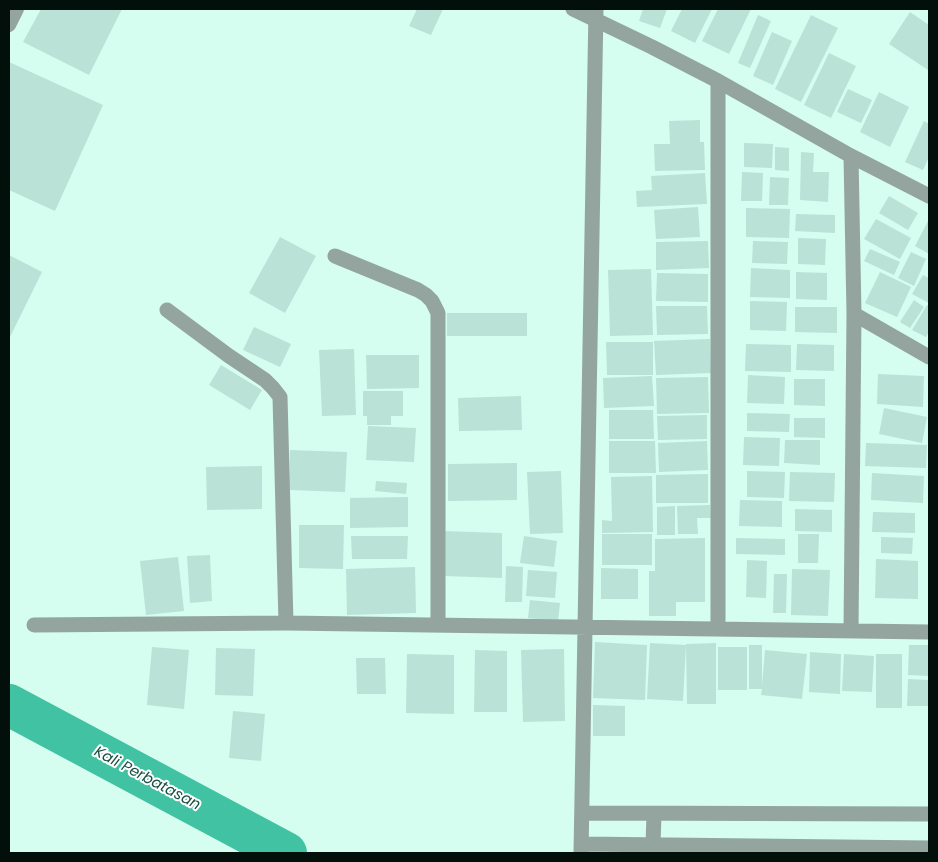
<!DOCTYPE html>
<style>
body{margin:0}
#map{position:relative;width:938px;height:862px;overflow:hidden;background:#d5fdf0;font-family:Poppins,sans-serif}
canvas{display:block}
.frame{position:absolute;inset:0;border:10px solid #030f0b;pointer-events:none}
</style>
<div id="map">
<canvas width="938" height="862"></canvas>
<div class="frame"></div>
</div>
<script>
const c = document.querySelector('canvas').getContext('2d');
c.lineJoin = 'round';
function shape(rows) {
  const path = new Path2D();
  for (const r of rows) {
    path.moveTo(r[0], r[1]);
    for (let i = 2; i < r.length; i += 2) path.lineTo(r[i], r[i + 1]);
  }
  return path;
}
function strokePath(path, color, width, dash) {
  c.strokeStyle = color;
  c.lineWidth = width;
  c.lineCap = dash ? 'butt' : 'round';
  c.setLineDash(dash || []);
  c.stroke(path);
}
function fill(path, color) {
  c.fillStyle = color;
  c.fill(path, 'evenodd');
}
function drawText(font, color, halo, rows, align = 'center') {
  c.font = font + ' Poppins,sans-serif';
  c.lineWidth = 4;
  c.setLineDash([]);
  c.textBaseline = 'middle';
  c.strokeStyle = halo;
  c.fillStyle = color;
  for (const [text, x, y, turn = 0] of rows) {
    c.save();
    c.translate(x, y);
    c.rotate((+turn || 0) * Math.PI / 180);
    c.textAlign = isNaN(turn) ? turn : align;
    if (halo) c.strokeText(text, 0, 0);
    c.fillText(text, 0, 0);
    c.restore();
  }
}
const river = shape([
 [9,705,286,853]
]);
const building = shape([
 [41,9,122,9,89,75,23,42],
 [417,9,443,9,431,35,409,26],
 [643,9,667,9,660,28,639,21],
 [682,9,712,9,695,43,671,31],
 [718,9,751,9,729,54,702,41],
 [910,12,929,25,929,68,928,70,889,44],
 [758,15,771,21,750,68,738,63],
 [811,15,838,28,801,102,775,89],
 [772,32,792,41,773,85,753,76],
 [829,53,856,66,831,118,804,105],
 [9,62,103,105,55,211,9,190],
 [848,89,872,100,861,123,837,112],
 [879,92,909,107,890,147,860,132],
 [700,120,700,142,704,142,705,170,655,171,654,144,670,144,669,121],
 [924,121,929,124,929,157,923,170,905,162],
 [744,143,773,144,772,168,744,167],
 [775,147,789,148,789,171,775,170],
 [801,152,814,153,813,172,829,172,828,202,800,200],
 [742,172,763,173,762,201,741,201],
 [705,173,707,204,637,207,636,191,652,190,651,176],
 [770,177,789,178,788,205,769,205],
 [889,196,918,213,908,230,879,213],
 [698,207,700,237,656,239,654,210],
 [746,208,790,209,789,238,746,237],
 [796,214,835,215,835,233,795,231],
 [876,219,911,238,900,259,864,239],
 [929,219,929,254,915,246],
 [280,237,316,256,285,313,249,293],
 [798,238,826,239,825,265,798,264],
 [708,241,709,268,656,270,656,242],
 [753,241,788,242,787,264,752,263],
 [870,249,900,262,894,275,864,261],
 [911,252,926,259,914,286,898,278],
 [9,255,42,272,9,339],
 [751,268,790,270,790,298,750,297],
 [651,269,653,335,610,336,608,270],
 [796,272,827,273,827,300,796,299],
 [880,272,911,287,897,317,865,303],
 [657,273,708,274,708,302,656,301],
 [923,275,929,278,929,303,912,294],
 [914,300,924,307,910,328,900,322],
 [750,301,787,302,786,331,750,330],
 [927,305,929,306,929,332,926,337,912,330],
 [656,306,707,306,708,334,657,335],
 [795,307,837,307,837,333,795,332],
 [447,313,527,313,527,336,447,336],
 [254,327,291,344,280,367,243,350],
 [710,339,711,373,656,375,654,341],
 [606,342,653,342,653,375,607,375],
 [746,344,791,345,791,372,745,371],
 [797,344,834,345,834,371,796,370],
 [354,349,356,415,322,416,319,350],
 [366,355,419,355,419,388,367,389],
 [221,365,262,390,250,410,209,385],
 [878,374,924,376,923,407,877,404],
 [748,375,785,377,784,404,747,403],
 [652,376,654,406,604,408,603,378],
 [708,377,709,413,657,414,656,378],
 [794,379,825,379,825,406,794,405],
 [363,391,403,391,403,416,391,416,391,425,367,425,367,416,363,416],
 [521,396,522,430,459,431,458,398],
 [884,408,927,417,922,443,879,434],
 [609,410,653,410,654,439,609,439],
 [747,413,790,414,789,432,747,431],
 [707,415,707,439,658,440,657,416],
 [794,418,825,418,825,438,794,437],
 [368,426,416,428,414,462,366,460],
 [744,437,780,438,779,466,743,465],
 [785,440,820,440,820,465,784,463],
 [609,441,655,441,656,473,609,473],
 [707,441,708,470,659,472,658,443],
 [866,443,927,445,926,468,865,466],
 [290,450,347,452,345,492,289,490],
 [517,463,517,500,448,501,448,464],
 [262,466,262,509,207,510,206,467],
 [561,471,563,533,530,534,527,472],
 [747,471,785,472,784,498,747,497],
 [790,472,835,473,834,502,789,501],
 [872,473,924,476,923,503,871,500],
 [708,474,708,503,656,503,656,475],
 [652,476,653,532,602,533,602,520,612,521,611,477],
 [376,481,407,483,406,494,375,491],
 [408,497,408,527,350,528,350,498],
 [740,500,782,501,782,527,739,526],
 [710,505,711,518,697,518,698,534,678,534,677,506],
 [675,506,675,535,657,535,657,507],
 [795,509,832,510,832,532,795,531],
 [873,512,915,513,915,533,872,532],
 [299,525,344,525,343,569,299,568],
 [444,531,502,533,502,578,443,576],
 [602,534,652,534,652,565,602,565],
 [798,534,819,534,818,563,798,563],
 [351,536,408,536,407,559,352,559],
 [524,536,557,541,554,567,520,563],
 [881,537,913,538,912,554,881,553],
 [705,538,705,602,676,602,676,616,649,616,649,571,655,571,655,539],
 [736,538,785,539,785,555,736,554],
 [210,555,212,601,190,603,187,556],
 [178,557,184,611,146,615,140,561],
 [876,559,918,561,918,599,875,598],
 [747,560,767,561,766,598,746,597],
 [506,566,523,567,522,602,505,602],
 [415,567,416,613,347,615,346,569],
 [601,568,638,569,638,599,601,599],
 [792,569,830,570,828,616,791,615],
 [528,570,557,572,555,598,526,596],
 [774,574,787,574,786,613,773,613],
 [530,600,560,603,558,621,528,618],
 [595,642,647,645,645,700,593,698],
 [650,643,686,645,683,701,647,699],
 [716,643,716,704,687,704,686,644],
 [749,645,762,645,762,686,765,650,807,654,802,699,761,695,762,689,749,689],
 [909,645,929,645,929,676,908,675],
 [152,647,189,650,184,709,147,705],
 [718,647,747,647,747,690,718,690],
 [216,648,255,649,253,696,215,695],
 [564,649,565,721,523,722,521,650],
 [475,650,507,651,507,712,474,712],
 [810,652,841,654,840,694,809,692],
 [407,654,454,655,454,714,406,713],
 [844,654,874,656,872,692,842,691],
 [876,654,902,654,902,708,876,708],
 [356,658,385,658,386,694,357,694],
 [908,679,929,680,929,706,907,706],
 [593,705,625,706,625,736,593,736],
 [233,711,265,714,261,761,229,758]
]);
const lane = shape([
 [9,25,17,9]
]);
const street = shape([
 [573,9,652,47,718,81,851,156,929,196],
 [335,256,418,290,426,295,432,301,438,313,438,625],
 [167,310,229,356,265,380,273,388,280,397,286,623],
 [854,314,929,357],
 [34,625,286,623,929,632],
 [718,629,718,81],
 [851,631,854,314,851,156],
 [582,813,929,814],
 [581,844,929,848],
 [653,845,654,814],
 [581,853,596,9]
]);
const waterNames = [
 ["Kali Perbatasan",147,779,28]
];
strokePath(river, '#40c2a3', 42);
fill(building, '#bbe2d6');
strokePath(lane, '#94a59f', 14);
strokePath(street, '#94a59f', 15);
drawText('italic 15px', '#1a4f42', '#fff', waterNames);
</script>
